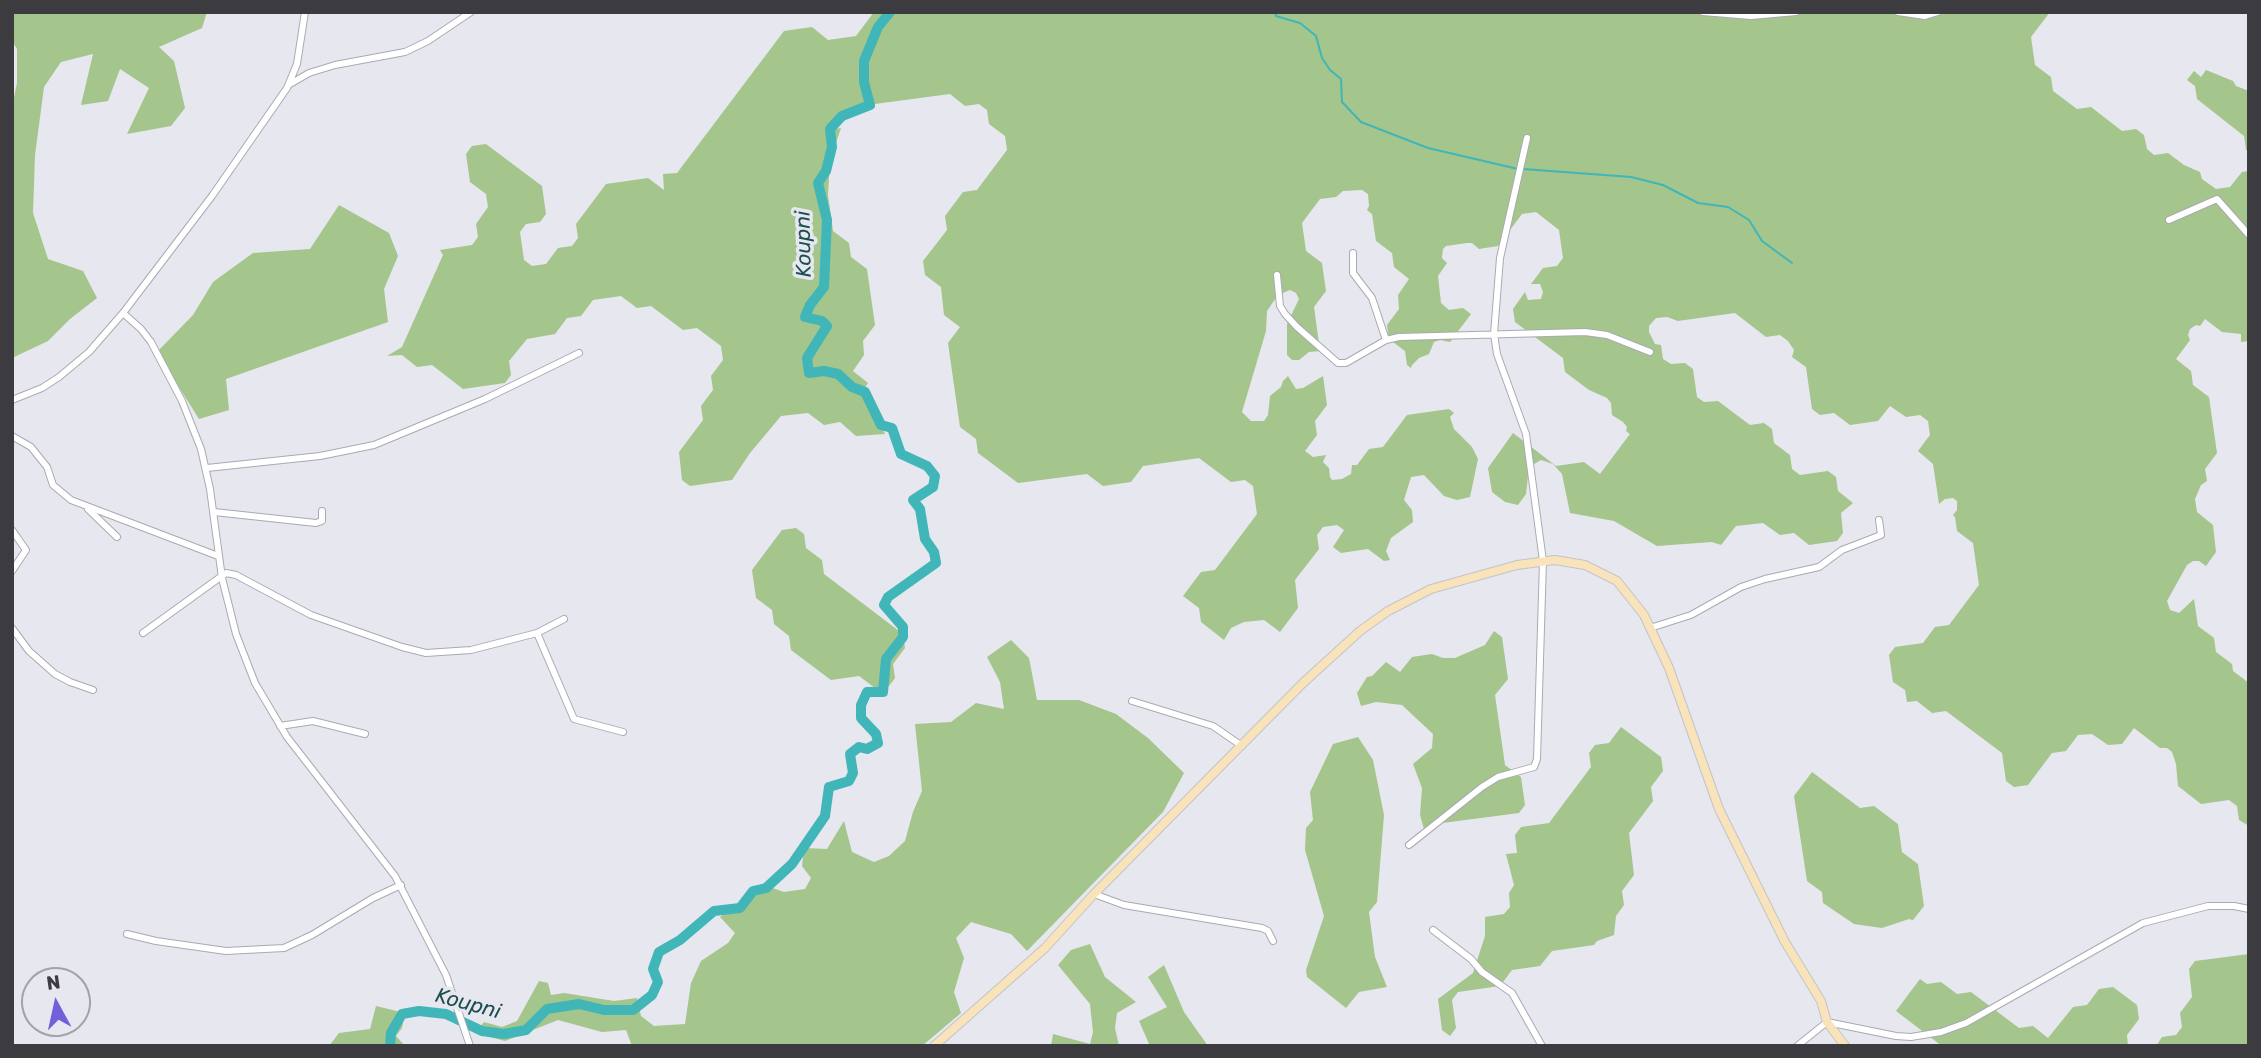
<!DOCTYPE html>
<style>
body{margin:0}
#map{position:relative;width:2261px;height:1058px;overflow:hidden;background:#e6e7ef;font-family:Rubik,sans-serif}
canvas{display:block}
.frame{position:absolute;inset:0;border:14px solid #3c3c40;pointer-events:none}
.north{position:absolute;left:21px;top:967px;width:70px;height:70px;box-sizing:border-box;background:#e6e7ef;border:2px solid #a2a3a9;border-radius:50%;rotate:352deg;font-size:19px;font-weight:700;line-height:28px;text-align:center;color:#3c3c40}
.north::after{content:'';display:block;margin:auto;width:24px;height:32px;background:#7061db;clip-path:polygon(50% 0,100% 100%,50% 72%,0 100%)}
</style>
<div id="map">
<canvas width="2261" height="1058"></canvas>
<div class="frame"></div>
<div class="north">N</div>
</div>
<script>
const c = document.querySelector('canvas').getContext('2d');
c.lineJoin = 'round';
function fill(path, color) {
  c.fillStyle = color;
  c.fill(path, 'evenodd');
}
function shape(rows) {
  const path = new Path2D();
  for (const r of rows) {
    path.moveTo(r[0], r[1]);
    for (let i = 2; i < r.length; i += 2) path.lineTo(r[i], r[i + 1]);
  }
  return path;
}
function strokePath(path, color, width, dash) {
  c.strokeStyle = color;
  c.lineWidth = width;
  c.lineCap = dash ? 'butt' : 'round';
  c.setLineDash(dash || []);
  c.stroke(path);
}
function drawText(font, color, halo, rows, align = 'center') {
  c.font = font + ' Rubik,sans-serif';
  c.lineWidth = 7;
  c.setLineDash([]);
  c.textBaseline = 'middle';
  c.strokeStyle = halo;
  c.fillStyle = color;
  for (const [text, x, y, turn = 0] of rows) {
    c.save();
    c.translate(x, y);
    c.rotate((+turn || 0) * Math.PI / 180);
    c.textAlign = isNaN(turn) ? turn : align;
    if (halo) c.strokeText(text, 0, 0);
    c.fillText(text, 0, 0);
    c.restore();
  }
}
const green = shape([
 [12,12,207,12,202,28,159,47,174,61,185,108,171,126,127,134,149,88,120,69,108,101,81,105,93,54,61,62,44,87,35,155,33,213,48,259,83,271,97,298,70,319,48,341,12,358,12,107,17,83,17,49,12,41],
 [874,12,2050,12,2031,37,2035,65,2051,77,2053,91,2077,109,2091,107,2122,131,2136,129,2144,135,2147,149,2154,155,2168,153,2184,165,2200,172,2202,179,2216,189,2230,187,2242,172,2249,171,2249,341,2241,342,2241,334,2222,332,2205,319,2200,326,2196,325,2190,329,2188,335,2190,340,2176,359,2191,371,2193,385,2209,397,2217,453,2205,469,2207,481,2201,485,2195,499,2197,512,2213,525,2216,552,2206,566,2199,561,2193,561,2187,565,2167,601,2170,610,2179,613,2194,599,2198,626,2214,638,2216,652,2232,664,2233,671,2249,683,2249,826,2239,820,2237,806,2229,800,2201,804,2178,786,2176,764,2172,752,2167,748,2160,748,2134,728,2122,744,2108,745,2092,734,2078,735,2066,751,2052,753,2028,785,2014,787,2006,781,2002,753,1946,711,1932,713,1917,701,1907,702,1905,690,1893,682,1889,655,1895,647,1923,643,1935,627,1949,625,1979,585,1973,543,1957,531,1955,517,1953,515,1957,510,1957,501,1953,498,1945,499,1939,504,1933,464,1918,451,1930,435,1928,421,1920,415,1906,417,1890,406,1878,421,1850,425,1834,413,1820,415,1812,409,1806,367,1792,357,1794,350,1788,341,1780,335,1766,337,1735,313,1678,321,1667,317,1656,318,1649,326,1649,332,1655,344,1661,345,1663,359,1671,364,1685,363,1693,369,1697,397,1704,402,1718,401,1750,425,1764,423,1772,429,1774,443,1790,455,1792,469,1800,475,1828,471,1836,477,1838,491,1853,503,1841,513,1843,533,1837,541,1809,545,1794,533,1780,535,1763,523,1736,526,1721,545,1712,542,1657,546,1614,521,1570,513,1562,474,1553,464,1541,460,1529,467,1526,494,1518,505,1505,502,1492,492,1488,468,1513,433,1556,466,1584,462,1600,474,1630,434,1626,431,1627,427,1623,422,1612,415,1611,403,1607,398,1589,390,1565,372,1563,358,1515,322,1513,309,1525,292,1528,300,1541,299,1543,292,1540,284,1531,284,1543,268,1557,266,1563,258,1559,230,1536,212,1522,214,1498,246,1479,249,1472,243,1467,243,1446,246,1443,249,1442,258,1447,263,1438,276,1441,303,1449,310,1463,308,1471,314,1450,342,1440,340,1434,342,1429,354,1419,358,1412,365,1411,368,1407,365,1405,351,1389,339,1387,325,1399,309,1398,295,1409,279,1394,267,1392,253,1376,241,1372,214,1367,210,1369,206,1368,194,1362,190,1343,191,1336,197,1320,199,1302,223,1306,251,1322,263,1326,291,1314,307,1320,351,1309,352,1299,360,1292,360,1287,355,1287,324,1299,299,1296,293,1290,290,1278,295,1267,311,1266,331,1242,412,1251,421,1264,421,1268,415,1270,396,1281,387,1283,381,1288,376,1296,389,1303,388,1323,376,1327,405,1315,421,1317,435,1305,451,1313,457,1326,455,1323,462,1329,468,1330,477,1332,480,1342,479,1351,474,1352,465,1357,465,1369,449,1383,447,1407,415,1449,409,1454,413,1450,417,1454,429,1472,447,1478,459,1470,497,1457,500,1444,496,1424,475,1411,477,1404,500,1412,510,1413,522,1391,538,1386,551,1390,560,1384,561,1368,549,1341,553,1333,547,1344,530,1337,525,1323,527,1317,535,1319,549,1295,580,1298,608,1280,632,1264,620,1244,622,1231,628,1224,640,1201,622,1199,608,1183,596,1201,572,1215,570,1257,514,1253,486,1245,480,1231,482,1199,458,1143,466,1131,482,1103,486,1087,474,1018,483,978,453,976,439,960,427,948,343,960,327,944,315,941,287,925,275,923,261,947,230,945,216,963,192,977,190,1007,150,1005,136,989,124,987,110,979,104,965,106,950,94,852,107,835,129,841,128,830,161,828,195,833,231,849,243,851,257,867,269,875,325,863,341,864,355,853,371,868,383,862,392,866,395,885,434,856,436,840,422,824,425,808,413,781,416,750,453,732,480,690,486,682,480,679,452,703,420,701,406,713,390,711,376,723,360,721,346,697,328,683,330,651,306,637,308,621,296,593,300,581,316,567,318,555,334,527,339,509,361,511,375,505,383,463,389,432,365,417,367,402,355,387,356,402,347,443,255,440,250,472,245,478,237,476,224,488,207,486,194,470,182,466,154,472,146,486,144,542,186,546,214,540,222,526,224,520,232,524,260,532,266,546,264,558,248,572,246,578,238,576,224,606,184,648,178,664,190,663,174,677,173,784,31,812,27,828,40,856,36],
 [2206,70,2233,81,2236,86,2249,91,2249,151,2246,150,2244,136,2197,99,2195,86,2187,80,2194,71,2201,77],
 [339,205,389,233,398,256,384,289,388,322,226,379,229,410,199,419,157,352,193,315,213,282,253,253,310,249],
 [796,528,804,534,806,548,822,560,824,574,903,634,905,648,893,664,895,678,889,686,875,688,859,676,831,680,791,650,789,636,774,624,772,610,756,598,752,570,782,530],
 [1494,631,1502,637,1508,679,1495,695,1505,765,1521,777,1525,805,1519,813,1435,824,1426,836,1420,815,1422,788,1413,764,1432,748,1433,734,1402,705,1376,702,1361,706,1357,693,1367,677,1372,676,1386,662,1400,672,1412,657,1432,654,1443,658,1455,658,1485,645],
 [1011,640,1029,658,1037,700,1079,700,1116,714,1148,738,1184,773,1163,812,1027,951,1011,934,971,922,956,938,964,958,954,992,961,1013,922,1046,632,1046,626,1030,602,1032,558,1020,505,1041,475,1033,484,1022,502,1027,517,1021,539,981,548,983,551,995,564,993,614,1001,637,998,641,1016,654,1026,685,1024,691,983,701,961,728,943,735,933,720,917,764,885,784,892,805,889,811,878,802,866,804,848,827,849,844,821,852,852,874,862,889,856,905,841,913,812,922,791,915,724,951,722,976,703,1004,709,1000,682,987,657],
 [1621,727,1661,757,1663,771,1651,787,1653,801,1629,833,1634,875,1622,891,1624,905,1616,916,1614,935,1597,941,1594,945,1552,951,1540,966,1512,970,1500,986,1458,992,1452,1000,1456,1028,1450,1036,1442,1030,1438,999,1473,973,1485,936,1485,917,1504,914,1510,907,1509,893,1514,885,1506,854,1517,853,1515,835,1521,827,1549,823,1591,767,1589,753,1595,745,1609,743],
 [1358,737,1373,760,1384,815,1377,902,1369,912,1375,957,1387,987,1359,992,1346,1008,1307,977,1306,970,1324,916,1305,850,1306,828,1313,820,1310,792,1333,744],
 [1812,772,1860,808,1874,806,1898,824,1902,852,1918,864,1924,906,1913,920,1909,919,1882,928,1854,924,1823,903,1822,892,1807,881,1794,796],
 [1090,944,1105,977,1136,1002,1117,1013,1115,1028,1119,1046,1051,1046,1053,1034,1090,1044,1093,1032,1090,1004,1058,965,1071,950],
 [2249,954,2249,1046,2156,1046,2162,1037,2176,1035,2182,1027,2180,1013,2192,997,2189,969,2195,961],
 [1164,965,1184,1012,1208,1046,1150,1046,1139,1021,1167,1007,1148,977],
 [1920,979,1927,984,1941,982,1957,994,1971,992,2019,1028,2033,1026,2048,1038,2073,1007,2087,1005,2099,989,2113,987,2137,1005,2139,1019,2127,1035,2128,1046,1942,1046,1896,1011],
 [376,1006,405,1013,402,1028,396,1036,405,1046,329,1046,339,1033,370,1029]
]);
const stream = shape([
 [1275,12,1276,16,1300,23,1316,36,1322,58,1330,70,1341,79,1342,102,1361,122,1428,148,1518,169],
 [1523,169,1631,177,1663,185,1698,203,1728,207,1749,220,1762,241,1792,263]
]);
const river = shape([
 [390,1046,391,1033,402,1014,419,1011,446,1014,482,1031,504,1034,526,1030,547,1009,579,1004,604,1010,633,1010,652,995,658,982,653,969,659,952,680,940,714,911,740,908,753,891,766,888,792,864,825,816,829,787,849,781,853,773,850,754,859,747,867,749,878,743,876,734,861,718,861,705,867,692,883,692,886,659,903,637,903,627,884,605,888,597,936,563,934,552,925,539,920,509,913,500,933,487,935,476,927,466,901,454,892,428,881,425,865,392,852,387,838,374,824,371,809,373,807,358,827,326,822,321,805,317,810,305,824,287,827,220,818,183,826,171,832,147,830,129,842,116,870,105,864,82,864,61,878,27,890,12]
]);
const minor = shape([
 [1703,12,1751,16,1796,12],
 [1898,12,1925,16,1938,12],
 [290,84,309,73,335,65,405,52,428,41,471,12],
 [2169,220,2217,199,2249,235],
 [1353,253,1353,273,1372,298,1386,340,1399,337,1585,332,1607,335,1650,352],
 [1277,275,1280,306,1285,314,1297,327,1338,363,1346,363,1386,340],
 [123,313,141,329,151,342,182,401,201,449,210,489,222,578,236,634,255,683,287,737,395,876,446,975,470,1046],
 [12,400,42,388,59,377,89,352,123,313,212,196,287,88,297,64,305,12],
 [12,436,31,447,47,467,53,485,71,500,218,556],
 [207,468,320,456,374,445,485,399,579,353],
 [88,509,117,537],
 [214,512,316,523,322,521,322,511],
 [12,530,26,550,12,571],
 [12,628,29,651,55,674,70,682,93,690],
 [1650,628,1691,615,1741,587,1765,579,1819,567,1842,550,1881,535,1879,520],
 [143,633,226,573,236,575,311,615,402,647,426,653,471,650,537,633,564,619],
 [537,633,574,719,623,732],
 [1132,701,1213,726,1242,746],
 [280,726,313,721,365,734],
 [1409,845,1482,787,1498,777,1534,767,1537,759,1543,561,1526,434,1497,354,1494,334,1500,258,1527,138],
 [1094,894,1124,905,1262,928,1268,931,1273,941],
 [1433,930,1471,959,1482,972,1512,993,1542,1046],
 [127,934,156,941,226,951,284,948,312,935,373,898,401,885],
 [1797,1046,1827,1022,1896,1036,1911,1037,1941,1032,1966,1023,2143,923,2208,906,2234,906,2249,909]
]);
const major = shape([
 [934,1046,1045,948,1094,894,1303,683,1360,631,1388,611,1431,589,1517,565,1555,560,1585,565,1617,581,1644,615,1669,668,1719,809,1785,942,1821,1001,1827,1022,1845,1046]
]);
const waterNames = [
 ["Koupni",804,244,-91],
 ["Koupni",468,1004,15]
];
fill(green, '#a4c58b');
strokePath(stream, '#40b6b9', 2);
strokePath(river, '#40b6b9', 10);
strokePath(minor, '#a9aab2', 8);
strokePath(major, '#c4c4c6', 10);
strokePath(minor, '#fff', 6);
strokePath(major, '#f8e3ba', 8);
drawText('italic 21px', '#1d4f50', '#e6e7ef', waterNames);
</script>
